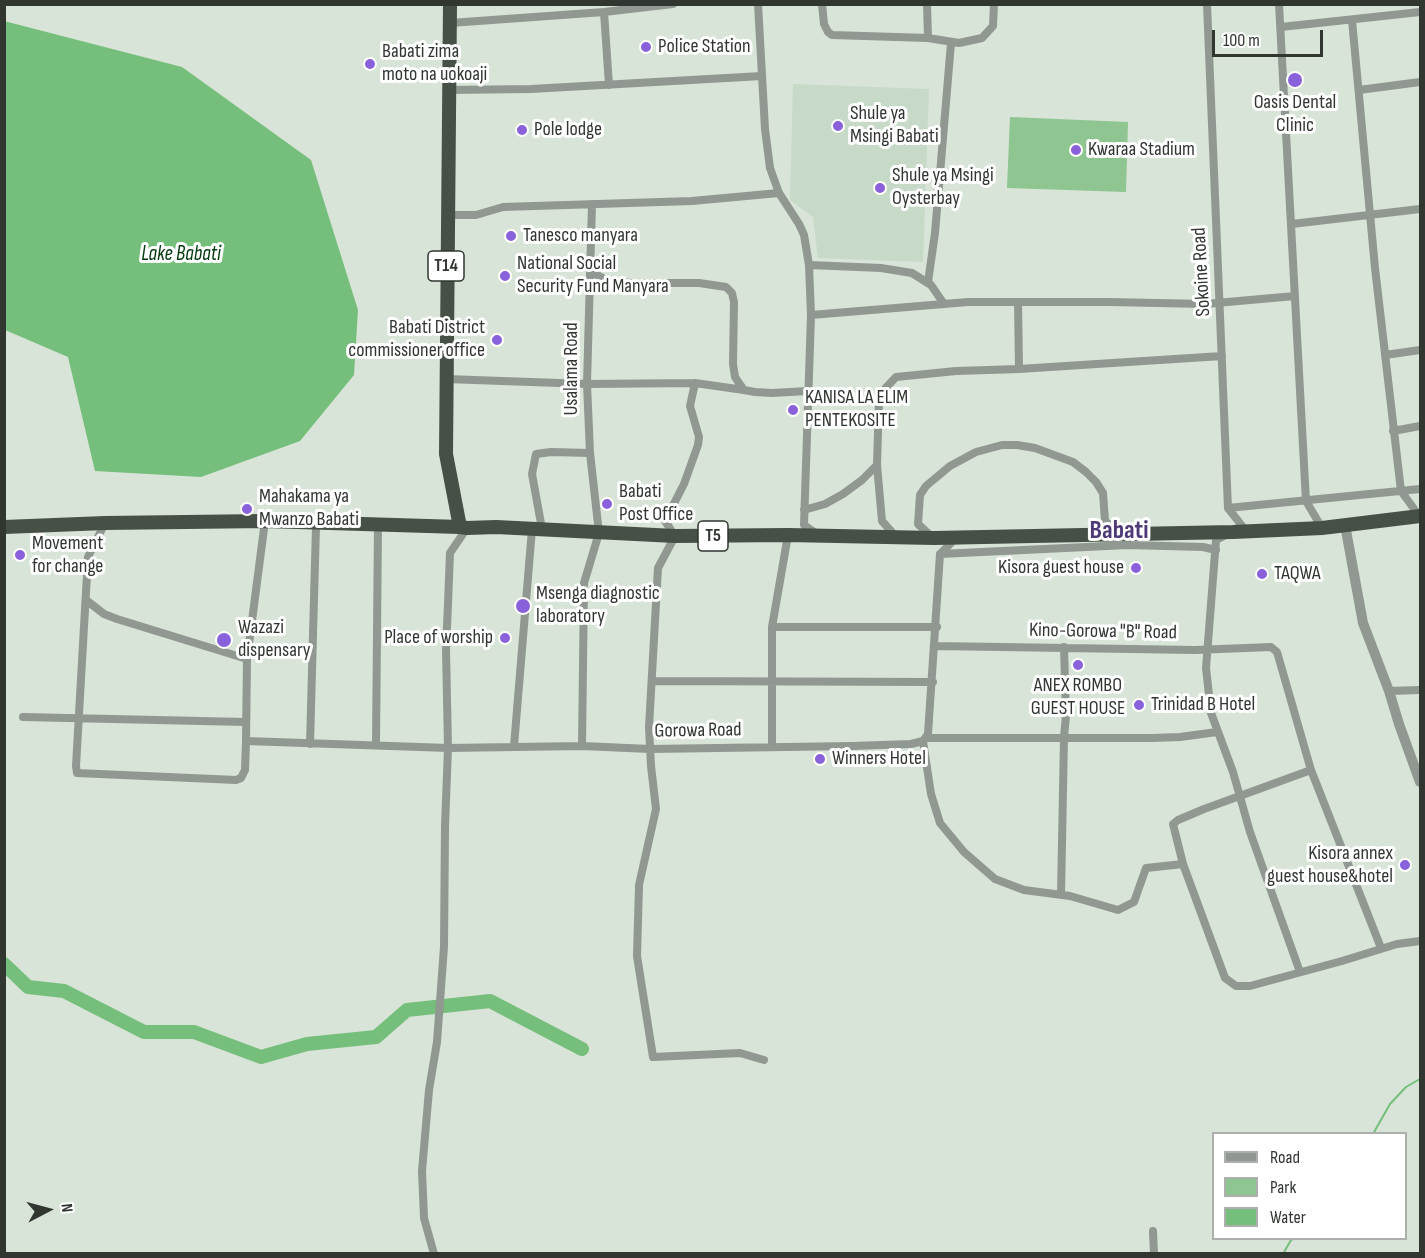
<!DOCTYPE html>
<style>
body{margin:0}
#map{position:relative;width:1425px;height:1258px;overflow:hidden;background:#d7e4d7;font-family:"Sofia Sans Condensed",sans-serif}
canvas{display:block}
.frame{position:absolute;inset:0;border:6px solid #313631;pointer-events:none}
.legend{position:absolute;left:1212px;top:1132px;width:195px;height:108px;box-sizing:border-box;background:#fff;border:2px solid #adafad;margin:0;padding:8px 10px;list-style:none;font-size:18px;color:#313631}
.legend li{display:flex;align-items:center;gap:12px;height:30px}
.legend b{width:30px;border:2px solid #adafad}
.north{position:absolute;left:18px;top:1180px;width:60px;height:60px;-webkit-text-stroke:4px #fff;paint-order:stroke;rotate:84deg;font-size:16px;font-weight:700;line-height:24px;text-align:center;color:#313631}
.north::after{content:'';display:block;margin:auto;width:21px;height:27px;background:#313631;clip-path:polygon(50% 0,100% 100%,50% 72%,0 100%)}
.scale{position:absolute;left:1212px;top:30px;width:111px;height:27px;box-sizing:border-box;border:3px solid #313631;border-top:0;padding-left:8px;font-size:18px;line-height:21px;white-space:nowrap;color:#313631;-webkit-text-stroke:4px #fff;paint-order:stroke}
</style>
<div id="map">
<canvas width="1425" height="1258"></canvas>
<div class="frame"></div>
<ul class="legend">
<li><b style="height:8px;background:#919791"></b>Road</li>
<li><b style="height:16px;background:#8ec591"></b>Park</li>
<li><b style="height:16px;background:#76be7b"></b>Water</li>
</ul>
<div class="north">N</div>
<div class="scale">100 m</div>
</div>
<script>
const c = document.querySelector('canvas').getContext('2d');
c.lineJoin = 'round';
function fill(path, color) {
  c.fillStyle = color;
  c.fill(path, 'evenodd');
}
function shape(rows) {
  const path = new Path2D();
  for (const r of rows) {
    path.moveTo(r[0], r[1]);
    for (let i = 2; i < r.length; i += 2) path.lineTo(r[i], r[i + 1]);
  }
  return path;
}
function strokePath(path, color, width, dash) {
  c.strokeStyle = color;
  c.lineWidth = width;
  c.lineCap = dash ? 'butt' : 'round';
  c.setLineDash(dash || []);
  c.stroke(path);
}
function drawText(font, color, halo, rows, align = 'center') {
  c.font = font + ' "Sofia Sans Condensed",sans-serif';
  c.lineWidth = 6;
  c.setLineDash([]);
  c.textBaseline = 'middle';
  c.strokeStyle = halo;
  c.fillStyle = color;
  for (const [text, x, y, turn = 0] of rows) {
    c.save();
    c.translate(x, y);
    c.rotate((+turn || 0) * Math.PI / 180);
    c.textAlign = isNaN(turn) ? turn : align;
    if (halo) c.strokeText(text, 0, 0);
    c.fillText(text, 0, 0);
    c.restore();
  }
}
const built = shape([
 [793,84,929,89,923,262,818,258,813,217,790,200]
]);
const green = shape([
 [1010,117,1128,122,1126,192,1007,188]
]);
const water = shape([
 [4,21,182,67,311,160,358,310,354,375,300,441,201,477,95,471,68,357,5,330]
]);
const stream = shape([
 [1373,1134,1390,1104,1406,1087,1420,1079],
 [1283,1254,1291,1240,1295,1238]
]);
const river = shape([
 [4,964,28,987,64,991,144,1032,194,1032,261,1057,307,1044,376,1037,407,1010,490,1001,582,1049]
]);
const minor = shape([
 [758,4,765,129,770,168,779,193,799,224,804,235,809,265,811,315,804,525,817,534],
 [822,4,824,24,828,32,832,35,928,38,959,43,982,38,993,26,994,4],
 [927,4,928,38],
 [1207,4,1228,508,1246,531],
 [1279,4,1306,501,1322,528],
 [604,12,609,85],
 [1352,20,1375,268,1401,491,1420,517],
 [450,23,604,12,673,4],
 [1281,27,1420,12],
 [448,90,531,89,762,76],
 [1359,90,1420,82],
 [449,215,476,215,503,207,692,201,779,193],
 [1292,224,1420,209],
 [809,265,881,268,912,273,931,285,944,304],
 [590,271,606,280,630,283,699,283,726,287,732,293,734,302,733,364,735,377,741,386,744,390,755,392,772,393,808,391],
 [928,282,935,233,951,43],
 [1018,302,1019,369],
 [811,315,968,302,1109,302,1205,304,1295,296],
 [1385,355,1420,350],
 [446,379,587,384,695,383,744,390],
 [695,383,690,406,699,437,698,445,684,484,665,521,675,536,658,568,649,727,651,766,656,809,639,885,637,956,653,1057,740,1053,764,1060],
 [1393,431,1420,426],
 [1228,508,1420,489],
 [804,510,825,504,843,494,862,480,877,465],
 [265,521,247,659,246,741,448,748,582,746,650,749,853,746,911,744,923,741,928,734,940,554,956,538],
 [105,523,88,557,76,766,77,773,236,780,241,778,245,770,246,741],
 [542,529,532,474,536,454,551,452,590,453],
 [1226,535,1216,540,1206,668,1211,713,1233,772,1250,832,1300,972],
 [897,538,882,521,877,465,879,400,881,393,896,377,956,371,1019,369,1222,356],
 [933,538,918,524,920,495,926,486,950,466,976,452,1002,445,1017,445,1035,448,1073,462,1086,472,1096,482,1103,493,1105,521,1120,534],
 [940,554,1128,545,1203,547,1216,550],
 [86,600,104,614,117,619,247,659],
 [772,627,937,627],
 [936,646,1195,650,1271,647,1277,652,1311,770,1381,948],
 [652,681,933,682],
 [1389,691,1420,690],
 [23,717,246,722],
 [927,738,1152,738,1180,737,1217,732],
 [923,741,931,794,940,823,964,852,995,879,1024,890,1070,896,1118,910,1134,902,1146,868,1183,864],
 [310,744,316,526,323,524],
 [376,744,378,525],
 [514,746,532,529],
 [582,746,584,583,599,533,590,453,587,384,592,204],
 [772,746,772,627,788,535],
 [1311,770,1204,809,1178,820,1173,824,1183,864,1225,978,1236,986,1250,986,1342,961,1397,944,1420,941],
 [1061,895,1064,737,1066,716,1064,647],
 [1153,1231,1154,1254],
 [434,1254,424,1218,422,1171,429,1090,437,1042,444,947,445,826,448,748,446,650,448,604,450,553,467,528]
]);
const tertiary = shape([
 [1345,525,1363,623,1389,691,1399,724,1420,782]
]);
const trunk = shape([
 [450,4,446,454,460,527],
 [4,527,105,523,265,521,460,527,467,528,496,527,675,536,788,535,934,538,1233,532,1322,528,1420,516]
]);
const markers = [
 [646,47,6,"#8961db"],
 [370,64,6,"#8961db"],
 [1295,80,8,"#8961db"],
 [838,126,6,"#8961db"],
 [522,130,6,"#8961db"],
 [1076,150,6,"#8961db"],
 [880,188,6,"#8961db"],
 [511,236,6,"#8961db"],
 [505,276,6,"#8961db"],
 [497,340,6,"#8961db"],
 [793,410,6,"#8961db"],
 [607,504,6,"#8961db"],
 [247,509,6,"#8961db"],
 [20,555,6,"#8961db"],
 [1136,568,6,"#8961db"],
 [1262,574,6,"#8961db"],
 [523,606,8,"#8961db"],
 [505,638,6,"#8961db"],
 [224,640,8,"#8961db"],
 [1078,665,6,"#8961db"],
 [1139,705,6,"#8961db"],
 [820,759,6,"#8961db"],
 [1405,865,6,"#8961db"]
];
const shields = [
 [446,266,36],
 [713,536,30]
];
const shieldNames = [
 ["T14",446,266],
 ["T5",713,536]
];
const poiNames = [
 ["Police Station",658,47],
 ["Babati zima",382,52],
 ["moto na uokoaji",382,75],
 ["Oasis Dental",1295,103,"center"],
 ["Clinic",1295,126,"center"],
 ["Shule ya",850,114],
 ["Msingi Babati",850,137],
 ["Pole lodge",534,130],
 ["Kwaraa Stadium",1088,150],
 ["Shule ya Msingi",892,176],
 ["Oysterbay",892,199],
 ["Tanesco manyara",523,236],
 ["National Social",517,264],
 ["Security Fund Manyara",517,287],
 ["Babati District",485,328,"right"],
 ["commissioner office",485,351,"right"],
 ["KANISA LA ELIM",805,398],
 ["PENTEKOSITE",805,421],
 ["Babati",619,492],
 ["Post Office",619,515],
 ["Mahakama ya",259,497],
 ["Mwanzo Babati",259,520],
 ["Movement",32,544],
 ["for change",32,567],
 ["Kisora guest house",1124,568,"right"],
 ["TAQWA",1274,574],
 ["Msenga diagnostic",536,594],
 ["laboratory",536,617],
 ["Wazazi",238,628],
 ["dispensary",238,651],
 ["Place of worship",493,638,"right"],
 ["ANEX ROMBO",1078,686,"center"],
 ["GUEST HOUSE",1078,709,"center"],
 ["Trinidad B Hotel",1151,705],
 ["Winners Hotel",832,759],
 ["Kisora annex",1393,854,"right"],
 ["guest house&hotel",1393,877,"right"]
];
const streetNames = [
 ["Sokoine Road",1202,272,-93],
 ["Usalama Road",572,369,-90],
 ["Kino-Gorowa \"B\" Road",1103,632,1],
 ["Gorowa Road",698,731,-1]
];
const waterNames = [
 ["Lake Babati",181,255]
];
const districtNames = [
 ["Babati",1119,531]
];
fill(built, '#c7dac8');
fill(green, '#8ec591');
fill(water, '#76be7b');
strokePath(stream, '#76be7b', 2);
strokePath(river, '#76be7b', 14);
strokePath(minor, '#919791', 8);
strokePath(tertiary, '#919791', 10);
strokePath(trunk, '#465046', 14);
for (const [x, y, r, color] of markers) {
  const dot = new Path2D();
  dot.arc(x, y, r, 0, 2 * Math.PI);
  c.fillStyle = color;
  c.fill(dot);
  strokePath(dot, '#fff', 2);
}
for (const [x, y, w] of shields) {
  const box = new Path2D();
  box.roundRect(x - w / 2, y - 15, w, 30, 4.5);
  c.fillStyle = '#fff';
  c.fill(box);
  strokePath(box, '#313631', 1.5);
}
drawText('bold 18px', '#313631', null, shieldNames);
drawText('20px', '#313631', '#fff', poiNames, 'left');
drawText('20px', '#313631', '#fff', streetNames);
drawText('italic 21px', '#03390d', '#fff', waterNames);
drawText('bold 26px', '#4d3a77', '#fff', districtNames);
</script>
